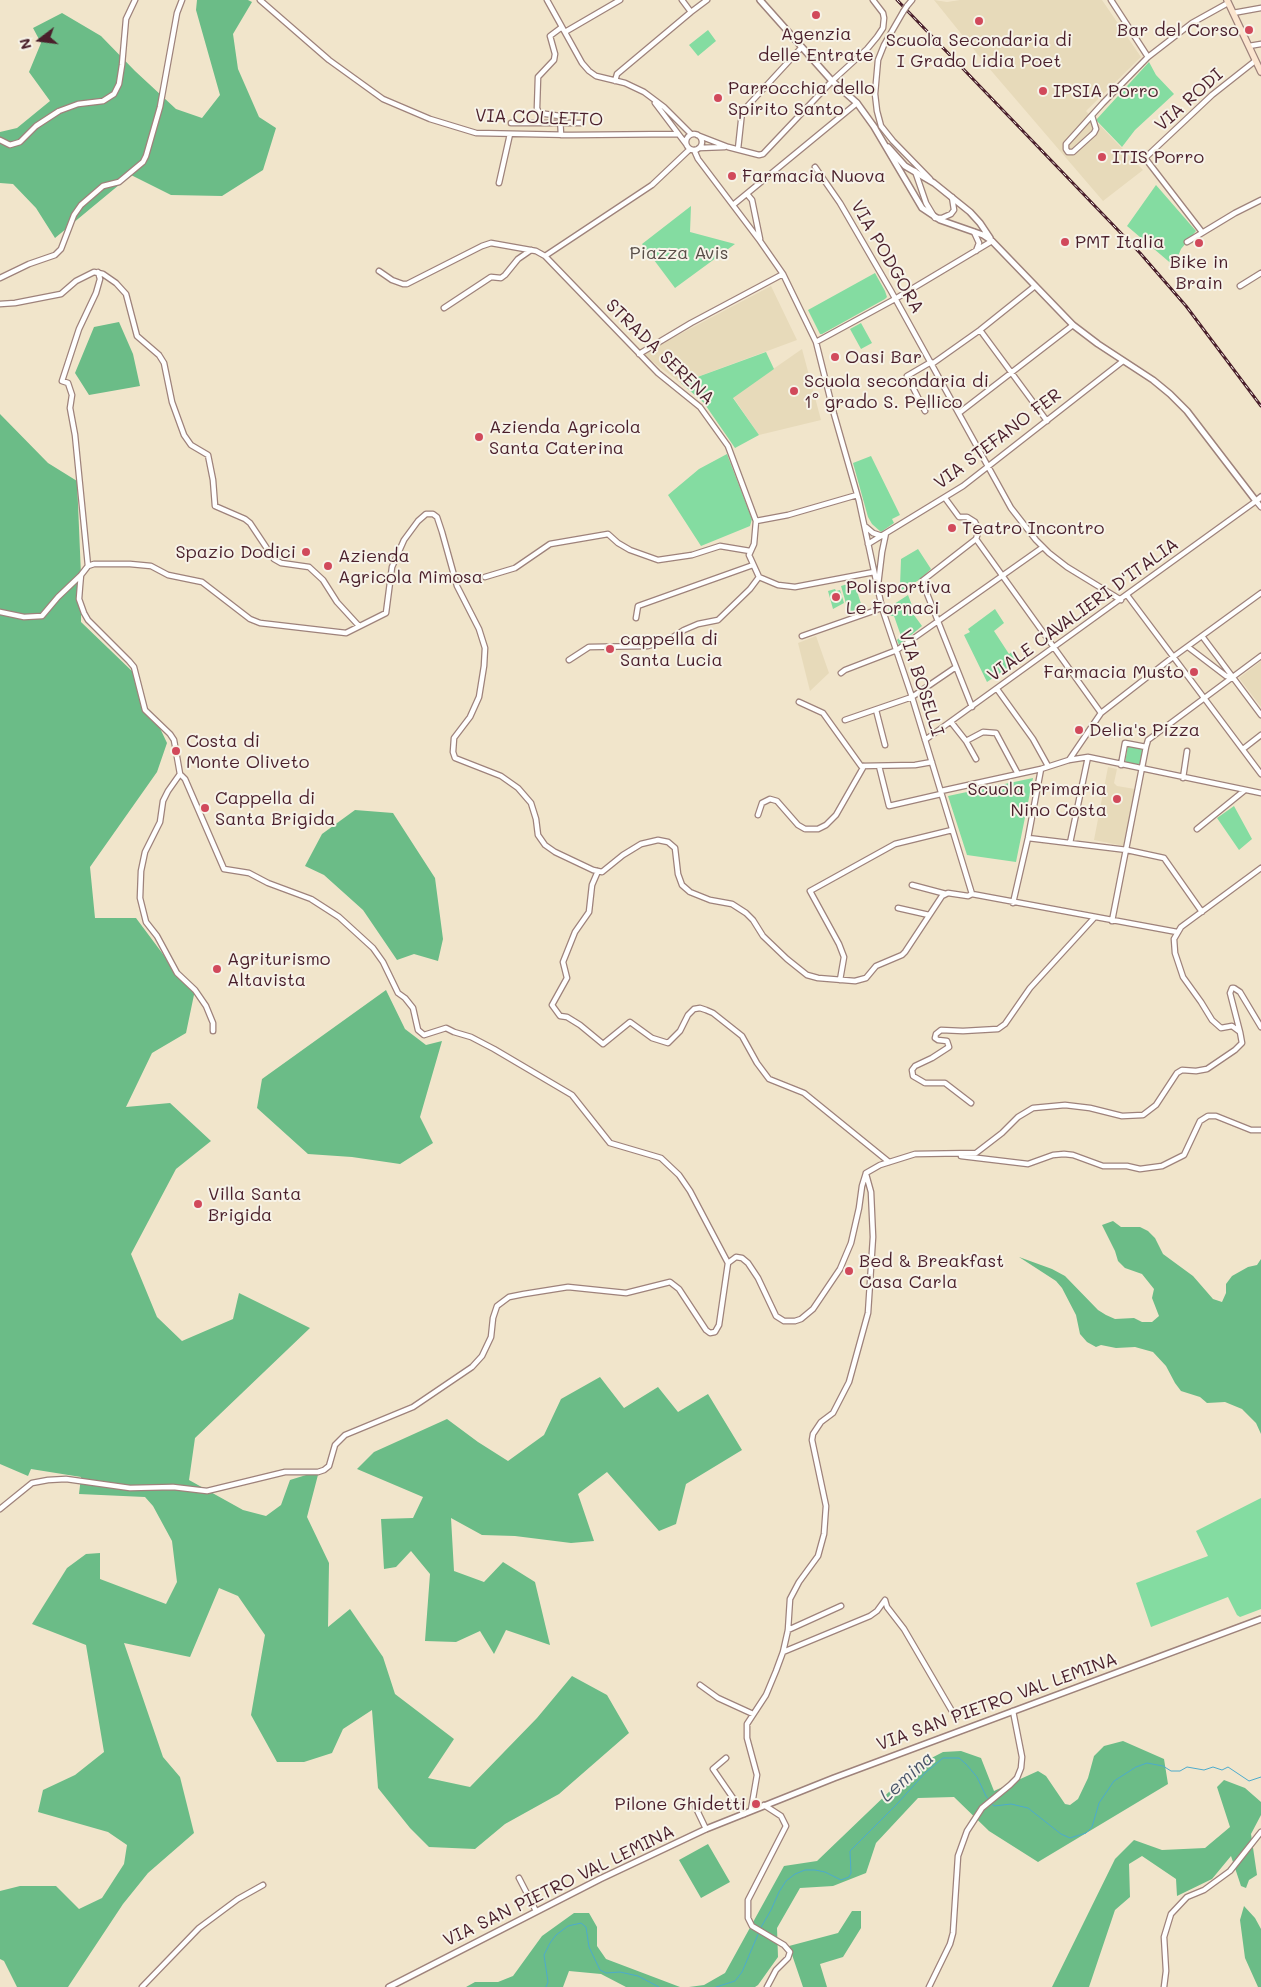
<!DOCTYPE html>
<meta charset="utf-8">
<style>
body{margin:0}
#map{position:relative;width:1261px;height:1987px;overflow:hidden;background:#f1e5cb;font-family:Mali,sans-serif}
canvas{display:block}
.north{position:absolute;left:15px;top:15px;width:50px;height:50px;-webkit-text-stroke:4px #f7f3e8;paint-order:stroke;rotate:255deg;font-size:14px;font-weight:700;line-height:20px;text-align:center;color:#4a1f2b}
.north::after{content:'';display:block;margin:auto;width:18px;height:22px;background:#4a1f2b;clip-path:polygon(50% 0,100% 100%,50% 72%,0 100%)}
</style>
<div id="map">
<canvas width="1261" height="1987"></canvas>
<div class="north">N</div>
</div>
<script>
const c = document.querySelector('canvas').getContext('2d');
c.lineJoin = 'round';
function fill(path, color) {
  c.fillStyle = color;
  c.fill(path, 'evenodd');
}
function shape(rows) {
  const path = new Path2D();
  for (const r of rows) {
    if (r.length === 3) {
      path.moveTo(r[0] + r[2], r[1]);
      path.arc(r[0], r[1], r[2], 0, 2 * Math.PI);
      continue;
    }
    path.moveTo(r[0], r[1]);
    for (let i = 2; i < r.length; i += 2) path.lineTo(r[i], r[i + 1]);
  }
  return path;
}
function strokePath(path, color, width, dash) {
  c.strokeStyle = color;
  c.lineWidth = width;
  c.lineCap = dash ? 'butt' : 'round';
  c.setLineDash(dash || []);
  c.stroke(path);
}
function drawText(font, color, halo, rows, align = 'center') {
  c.font = font + ' Mali,sans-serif';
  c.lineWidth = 4;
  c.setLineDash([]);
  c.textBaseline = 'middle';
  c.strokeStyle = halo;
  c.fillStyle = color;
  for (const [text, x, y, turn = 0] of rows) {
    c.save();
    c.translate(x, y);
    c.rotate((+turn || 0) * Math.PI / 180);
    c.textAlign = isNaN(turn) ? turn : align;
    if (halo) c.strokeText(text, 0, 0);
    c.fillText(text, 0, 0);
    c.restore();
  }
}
const built = shape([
 [934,0,947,2,960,0,1102,0,1141,57,1086,111,1143,170,1103,201,988,67],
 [771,286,797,340,681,383,642,354],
 [802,349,821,420,759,435,733,397],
 [816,636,829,673,810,691,798,643],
 [1261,661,1261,707,1239,678],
 [1108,767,1117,769,1114,783,1117,786,1135,789,1124,846,1094,840]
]);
const green = shape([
 [708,30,716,41,698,56,689,45],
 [1149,62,1156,75,1174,94,1135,130,1122,147,1096,120],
 [1156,185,1196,231,1181,249,1174,266,1127,226],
 [691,206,690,232,735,244,675,288,642,244],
 [875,273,885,291,887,297,885,299,822,334,820,334,808,310],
 [861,323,872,343,861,349,850,329],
 [766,352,774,369,733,398,759,435,735,448,704,403,681,383],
 [727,454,752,519,750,526,701,546,668,495,699,469],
 [871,456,900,515,892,519,894,523,881,532,872,524,868,517,853,463],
 [918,549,931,569,919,580,902,590,900,586,901,559],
 [854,582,863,610,849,614,841,586],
 [835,589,836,591,840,590,844,603,833,609,828,591],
 [908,595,915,613,914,615,922,626,899,645,897,640,901,636,894,616,890,616,888,608],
 [995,609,1004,623,994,631,1009,654,1013,651,1020,660,987,682,964,635,970,632,968,629],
 [1128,745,1144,748,1141,766,1125,763],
 [1033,778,1016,862,967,855,948,796],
 [1234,806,1252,839,1239,850,1217,818],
 [1261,1498,1261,1609,1240,1617,1237,1615,1228,1597,1151,1627,1136,1583,1208,1556,1196,1531]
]);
const forest = shape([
 [197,0,248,0,252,2,233,34,238,69,259,117,276,128,263,170,222,196,171,195,131,175,55,238,36,208,13,184,0,183,0,132,17,128,50,101,29,72,41,43,33,28,62,13,101,36,135,71,176,109,202,118,220,95,196,10],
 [119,322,133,354,140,386,89,395,75,373,94,327],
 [0,414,48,463,77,481,81,575,81,622,135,674,147,710,159,726,167,743,157,772,90,867,95,918,136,918,177,973,195,990,186,1033,152,1053,126,1107,170,1103,211,1141,176,1169,131,1254,157,1317,182,1341,233,1319,239,1293,310,1328,195,1438,189,1480,243,1510,266,1516,281,1505,290,1480,319,1471,307,1517,329,1563,328,1627,350,1609,383,1657,395,1694,454,1739,428,1778,470,1787,537,1718,572,1676,607,1695,629,1733,559,1794,505,1824,475,1849,429,1847,410,1828,378,1788,372,1710,343,1729,332,1753,304,1762,277,1762,251,1715,265,1635,238,1596,219,1588,190,1657,124,1643,163,1757,180,1777,194,1833,148,1873,123,1904,68,1987,17,1987,4,1961,0,1959,0,1891,20,1886,56,1886,79,1909,102,1898,124,1864,127,1845,108,1832,38,1812,43,1790,75,1775,104,1752,86,1645,32,1624,67,1568,86,1554,100,1553,100,1579,166,1604,177,1582,172,1541,153,1506,145,1497,79,1494,81,1477,31,1469,28,1476,0,1464],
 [355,810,393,813,435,878,443,939,438,961,414,954,397,960,363,910,324,875,305,866,322,834],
 [386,990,405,1029,426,1045,442,1041,420,1117,433,1143,400,1164,352,1157,308,1154,257,1108,262,1079],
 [1113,1221,1121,1227,1140,1227,1148,1231,1155,1238,1163,1254,1193,1276,1213,1299,1222,1302,1226,1293,1226,1284,1232,1276,1248,1267,1257,1265,1261,1259,1261,1434,1256,1423,1242,1409,1225,1402,1207,1403,1200,1397,1181,1391,1175,1383,1166,1366,1153,1352,1135,1347,1116,1348,1101,1345,1096,1347,1087,1342,1080,1334,1076,1315,1062,1288,1056,1281,1019,1257,1052,1269,1065,1276,1098,1310,1106,1315,1115,1319,1134,1318,1142,1322,1152,1322,1159,1316,1152,1298,1154,1289,1142,1274,1125,1268,1118,1261,1115,1251,1102,1225],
 [600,1377,624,1408,658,1387,678,1412,708,1394,742,1450,686,1484,676,1524,659,1531,607,1472,578,1494,594,1541,571,1543,515,1536,482,1535,451,1518,454,1571,484,1582,503,1562,535,1582,550,1645,506,1630,494,1654,480,1631,456,1642,425,1641,430,1574,411,1551,396,1567,384,1569,381,1519,413,1518,423,1497,357,1469,374,1452,447,1419,478,1442,508,1461,544,1435,561,1399],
 [1123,1741,1164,1759,1168,1784,1038,1862,989,1831,954,1797,918,1798,876,1843,866,1873,833,1886,800,1888,777,1928,778,1957,758,1985,755,1987,689,1987,704,1985,725,1973,784,1866,817,1861,916,1766,943,1752,961,1751,981,1758,994,1791,1038,1771,1046,1776,1065,1804,1070,1805,1078,1799,1088,1778,1094,1756,1104,1746],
 [1224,1780,1245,1788,1261,1802,1261,1815,1251,1834,1257,1875,1249,1880,1246,1888,1241,1886,1231,1856,1212,1879,1177,1896,1176,1879,1142,1856,1129,1864,1130,1897,1115,1910,1089,1987,1052,1987,1115,1859,1134,1840,1162,1850,1205,1848,1230,1827,1217,1787],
 [708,1844,730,1882,701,1898,679,1860],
 [1244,1906,1255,1918,1261,1929,1261,1987,1258,1987,1245,1958,1240,1920],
 [852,1911,861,1911,861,1928,843,1957,820,1964,827,1987,803,1987,789,1946,838,1933],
 [574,1913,589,1913,597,1927,597,1946,606,1959,680,1987,626,1987,601,1974,569,1971,563,1987,466,1987,475,1982,498,1982,513,1976,542,1936]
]);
const stream = shape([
 [760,1929,771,1910,779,1892,786,1881,795,1874,805,1870,815,1870,825,1872,841,1880,849,1877,851,1873,850,1851,897,1804,925,1773,943,1758,959,1758,966,1764,977,1777,986,1796,994,1806,1011,1804,1028,1808,1061,1834,1070,1838,1086,1833,1092,1827,1099,1803,1114,1781,1136,1767,1147,1763,1163,1766,1171,1771,1180,1771,1187,1767,1204,1770,1213,1767,1222,1770,1228,1767,1249,1781,1261,1777],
 [546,1987,548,1982,544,1955,550,1943,556,1935,568,1926,581,1923,586,1927,589,1947,600,1970,606,1973,620,1972,638,1976,659,1987],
 [716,1987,735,1981,742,1972,759,1932]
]);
const minor = shape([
 [260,0,329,60,383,99,430,119,476,133,573,135,678,134],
 [547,0,582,63,589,71,596,76,625,83,644,92,664,107,691,134],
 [1111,0,1148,57],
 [907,6,912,0],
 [691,12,707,0],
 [903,12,884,45,878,60,875,94,877,111,881,126,893,141,930,179],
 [1233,13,1261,8],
 [565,32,620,0],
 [1249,46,1261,44],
 [615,81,617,74,691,12,682,0],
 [655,103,686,144],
 [1092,116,1096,129,1094,133,1073,152,1068,152,1066,149,1066,144,1103,103,1148,57,1192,23,1228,3],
 [511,123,581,123],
 [694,142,8],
 [561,135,560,116,539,113,537,108,538,77,554,60,555,54,550,36,562,27],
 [697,135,728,147,759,155,763,154,832,81,867,49,877,37,883,28,884,18,883,13,873,0],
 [0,140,10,145,20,142,36,126,59,111,78,104,103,101,114,94,119,84,122,65,126,19,135,0],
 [699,148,725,147],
 [738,149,742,112,801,48],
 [694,150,698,159,760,241,783,274,816,342,834,414,859,501,882,608,912,697,972,894],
 [815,167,840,203,891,291,1011,508,1036,540,1049,553,1067,567,1121,600],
 [915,171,926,203,935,218,942,218,951,214,954,210,952,197],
 [499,183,510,134],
 [747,194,752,200,760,239],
 [733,205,857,103],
 [974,232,979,243,976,251],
 [1202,232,1145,158,1212,95,1255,61],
 [1187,242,1235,213,1261,200],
 [545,256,652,185,690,149],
 [379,271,392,280,403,284,407,284,482,246,491,243,536,251,545,256,658,373,700,407,728,446,756,521,754,544,749,555,759,577],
 [0,278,29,264,55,255,61,249,74,215,81,205,103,186,119,182,143,162,146,156,160,107,177,13,182,0],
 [1240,286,1261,273],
 [0,304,15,303,61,294,76,281,94,272,103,274,116,283,126,294,137,336,159,355,164,363,172,402,184,435,191,445,208,455,213,480,215,506,245,519,250,523,274,559,281,563,309,567,323,580,337,602,359,626],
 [444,308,491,277,501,278,505,275,518,259,531,250],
 [980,330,1047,421],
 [816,342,895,299,992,241],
 [639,354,691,323,783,274],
 [932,364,980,330,1035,286],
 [925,411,907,376,931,362],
 [959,413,1073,325],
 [945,498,959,517,967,517,975,522,979,530,976,539,1101,713],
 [756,521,788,515,857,495],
 [866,527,873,533,882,536],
 [868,544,963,486,1123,361],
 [88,566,94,564,130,564,151,566,168,575,202,582,250,619,260,623,346,633,386,613,392,567,404,540,418,521,426,514,433,514,437,517,442,532,457,586,479,629,485,648,484,666,479,697,470,717,454,738,453,752,455,758,501,776,518,788,531,803,536,819,538,835,545,845,555,852,593,870,602,872,623,855,641,844,658,840,668,842,675,848,678,874,682,885,690,892,710,900,732,904,746,913,753,920,763,936,787,959,807,975,818,978,855,981,866,978,876,966,902,955,905,952,942,896,948,893,968,896,972,894,1177,932],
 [88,566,81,575,80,586,79,599,84,613,88,620,129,661,134,667,145,710,170,734,174,740,180,774,185,779,224,869,249,873,268,883,311,899,339,917,373,948,383,962,398,993,405,998,413,1008,418,1030,424,1035,446,1028,454,1032,471,1037,494,1049,572,1095,610,1143,661,1158,679,1175,690,1191,728,1263],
 [88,566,75,435,70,408,72,395,68,383,62,381,79,329,96,293,100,279,98,272],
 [485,577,515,568,550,544,608,534,618,543,630,550,658,560,692,555,720,546,750,551],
 [759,577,778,585,795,587,874,572],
 [878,585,882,552,886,533],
 [1127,595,1261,774],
 [0,612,24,617,42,616,58,597,80,576],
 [636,618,638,606,753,565],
 [802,636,882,608],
 [1202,636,1261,715],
 [1188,647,1226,676,1232,677],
 [569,660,589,647,648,646,670,639,684,630,698,624,718,620,750,589,759,577],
 [841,673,845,670,897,650,1043,547],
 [997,689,1033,739,1048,766],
 [799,702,823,713,861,766,915,765,932,762],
 [972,707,922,581,976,539],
 [876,710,885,745],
 [845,720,912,697,956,667],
 [951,722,966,741,983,732,996,733,1018,774],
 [925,740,1256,501,1261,507],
 [966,741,976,759],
 [1146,747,1148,740,1261,656],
 [1243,749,1261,735],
 [1069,760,1101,713,1173,657,1261,593],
 [879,766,889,806,941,794],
 [180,774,168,791,163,801,160,822,145,852,141,871,140,898,146,922,157,936,177,973,195,990,206,1006,213,1023,213,1031],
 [1183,778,1187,751],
 [941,791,1041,769,1069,760,1088,757,1261,793],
 [758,815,762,803,770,799,777,801,798,825,805,829,818,829,826,825,836,815,864,766],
 [1197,829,1245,790],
 [1028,838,1127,850,1164,858,1202,912],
 [1070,843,1088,757],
 [598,871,592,885,589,912,575,932,563,962,567,978,552,1005,560,1016,567,1017,580,1025,603,1044,630,1022,652,1038,668,1043,680,1031,688,1015,694,1009,700,1008,706,1010,713,1013,742,1036,757,1063,769,1079,804,1093,889,1162],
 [912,885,946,894],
 [1013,903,1028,838,1041,769],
 [898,908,929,915],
 [1112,921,1146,747,1125,743,1121,765],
 [840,980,844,957,839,944,810,891,895,844,952,830],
 [1240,1032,1230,993,1232,988,1234,988,1240,992,1261,1027],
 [971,1103,945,1083,925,1083,913,1076,912,1070,915,1066,932,1058,949,1047,947,1041,938,1040,935,1038,936,1034,941,1030,963,1031,998,1029,1005,1024,1030,988,1094,918],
 [961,1156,1028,1164,1053,1155,1064,1154,1073,1155,1103,1166,1127,1166,1140,1169,1162,1166,1184,1155,1200,1121,1208,1116,1216,1116,1251,1130,1261,1130],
 [866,1173,880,1165,915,1154,976,1153,1002,1133,1018,1117,1033,1108,1065,1105,1090,1108,1122,1116,1143,1115,1156,1105,1177,1073,1182,1070,1196,1071,1207,1069,1235,1050,1242,1043,1240,1032,1232,1026,1221,1028,1212,1020,1201,1002,1183,977,1175,953,1174,939,1181,927,1261,868],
 [0,1509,32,1483,48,1480,66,1479,130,1488,173,1487,207,1491,285,1472,318,1472,324,1470,329,1466,335,1445,345,1435,413,1407,472,1367,482,1356,491,1337,493,1318,497,1306,509,1297,524,1294,568,1287,626,1293,670,1282,679,1289,706,1330,710,1333,715,1332,719,1325,728,1263,736,1257,742,1258,748,1263,758,1278,776,1316,784,1321,795,1321,801,1319,813,1309,840,1269,851,1243,859,1208,862,1186,866,1173],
 [788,1630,841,1606],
 [783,1652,870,1616,877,1611,885,1600,887,1607,904,1629,956,1718],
 [700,1685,718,1698,753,1714],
 [726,1758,713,1769,744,1814],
 [764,1805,781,1816,786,1826,748,1900,748,1918,752,1926,784,1945,790,1952,788,1958,776,1970,767,1987],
 [695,1806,706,1829],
 [751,1810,757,1775,747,1738,747,1724,766,1695,776,1671,783,1652,788,1630,790,1599,799,1582,818,1556,824,1534,826,1506,812,1440,813,1434,821,1422,833,1413,849,1382,868,1313,873,1237,871,1192,866,1174],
 [519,1878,536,1911],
 [142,1987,199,1928,238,1899,263,1885],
 [929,1987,950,1944,953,1933,958,1856,967,1831,982,1808,1010,1785,1017,1778,1021,1768,1022,1757,1013,1711],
 [1164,1987,1166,1971,1164,1937,1171,1914,1187,1897,1204,1890,1230,1871,1261,1832]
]);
const tertiary = shape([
 [760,0,832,81,857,103,875,128],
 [873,125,922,208,940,220,983,235,992,241,1073,325,1098,344,1153,380,1170,394,1187,411,1256,501,1261,497],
 [888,147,905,166,934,183,970,212,980,223,990,238],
 [389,1987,600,1879,706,1829,834,1778,1261,1619]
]);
const secondary = shape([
 [1227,0,1261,72]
]);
const rail = shape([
 [897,0,1140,253,1186,306,1261,406]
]);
const minorBridge = shape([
 [903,12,907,6]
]);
const markers = [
 [816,15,5,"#d1495b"],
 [979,21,5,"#d1495b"],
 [1249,30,5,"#d1495b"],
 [1043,91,5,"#d1495b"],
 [718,98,5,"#d1495b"],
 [1102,157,5,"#d1495b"],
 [732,176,5,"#d1495b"],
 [1065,242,5,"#d1495b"],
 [1199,243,5,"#d1495b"],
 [835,357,5,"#d1495b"],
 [794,391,5,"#d1495b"],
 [479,437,5,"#d1495b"],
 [952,528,5,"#d1495b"],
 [306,552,5,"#d1495b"],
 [328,566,5,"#d1495b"],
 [836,597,5,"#d1495b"],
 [610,649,5,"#d1495b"],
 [1194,672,5,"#d1495b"],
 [1079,730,5,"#d1495b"],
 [176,751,5,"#d1495b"],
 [1117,799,5,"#d1495b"],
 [205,808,5,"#d1495b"],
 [217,969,5,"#d1495b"],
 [198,1204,5,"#d1495b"],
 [849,1271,5,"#d1495b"],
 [756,1804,5,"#d1495b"]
];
const poiNames = [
 ["Bar del Corso",1239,30,"right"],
 ["Agenzia",816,34,"center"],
 ["delle Entrate",816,55,"center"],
 ["Scuola Secondaria di",979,40,"center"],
 ["I Grado Lidia Poet",979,61,"center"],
 ["Parrocchia dello",728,88],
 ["Spirito Santo",728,109],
 ["IPSIA Porro",1053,91],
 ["ITIS Porro",1112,157],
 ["Farmacia Nuova",742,176],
 ["PMT Italia",1075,242],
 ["Bike in",1199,262,"center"],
 ["Brain",1199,283,"center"],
 ["Oasi Bar",845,357],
 ["Scuola secondaria di",804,381],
 ["1° grado S. Pellico",804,402],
 ["Azienda Agricola",489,427],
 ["Santa Caterina",489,448],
 ["Teatro Incontro",962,528],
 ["Spazio Dodici",296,552,"right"],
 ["Azienda",338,556],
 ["Agricola Mimosa",338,577],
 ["Polisportiva",846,587],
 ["Le Fornaci",846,608],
 ["cappella di",620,639],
 ["Santa Lucia",620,660],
 ["Farmacia Musto",1184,672,"right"],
 ["Delia's Pizza",1089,730],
 ["Costa di",186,741],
 ["Monte Oliveto",186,762],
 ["Scuola Primaria",1107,789,"right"],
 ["Nino Costa",1107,810,"right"],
 ["Cappella di",215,798],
 ["Santa Brigida",215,819],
 ["Agriturismo",227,959],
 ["Altavista",227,980],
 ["Villa Santa",208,1194],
 ["Brigida",208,1215],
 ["Bed & Breakfast",859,1261],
 ["Casa Carla",859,1282],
 ["Pilone Ghidetti",746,1804,"right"]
];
const streetNames = [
 ["VIA RODI",1189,100,-42],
 ["VIA COLLETTO",539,118,2],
 ["VIA PODGORA",887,257,60],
 ["STRADA SERENA",660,352,44],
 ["VIA STEFANO FER",998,439,-37],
 ["VIALE CAVALIERI D'ITALIA",1083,610,-36],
 ["VIA BOSELLI",921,683,72],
 ["VIA SAN PIETRO VAL LEMINA",997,1702,-20],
 ["VIA SAN PIETRO VAL LEMINA",559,1886,-26]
];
const parkNames = [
 ["Piazza Avis",679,253]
];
const waterNames = [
 ["Lemina",907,1777,-42]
];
fill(built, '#e7daba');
fill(green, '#84dca1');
fill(forest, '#6bbc87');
strokePath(stream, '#4dabcc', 1);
strokePath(minor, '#9e827b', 7);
strokePath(tertiary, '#9e827b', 8);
strokePath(secondary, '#9e827b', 8);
strokePath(minor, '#fff', 4.5);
strokePath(tertiary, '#fff', 5);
strokePath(secondary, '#fbe5cf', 5.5);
strokePath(rail, '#4a1f2b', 3);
strokePath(rail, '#f7f3e8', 1, [4]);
strokePath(minorBridge, '#9e827b', 7, []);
strokePath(minorBridge, '#fff', 4.5);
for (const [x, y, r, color] of markers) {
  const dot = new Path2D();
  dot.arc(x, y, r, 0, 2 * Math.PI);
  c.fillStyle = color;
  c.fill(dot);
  strokePath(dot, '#f7f3e8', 2);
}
drawText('18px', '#4a1f2b', '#f7f3e8', poiNames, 'left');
drawText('18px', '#4a1f2b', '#f7f3e8', streetNames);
drawText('18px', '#584e48', '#f7f3e8', parkNames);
drawText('italic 19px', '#4b576b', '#f7f3e8', waterNames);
</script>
